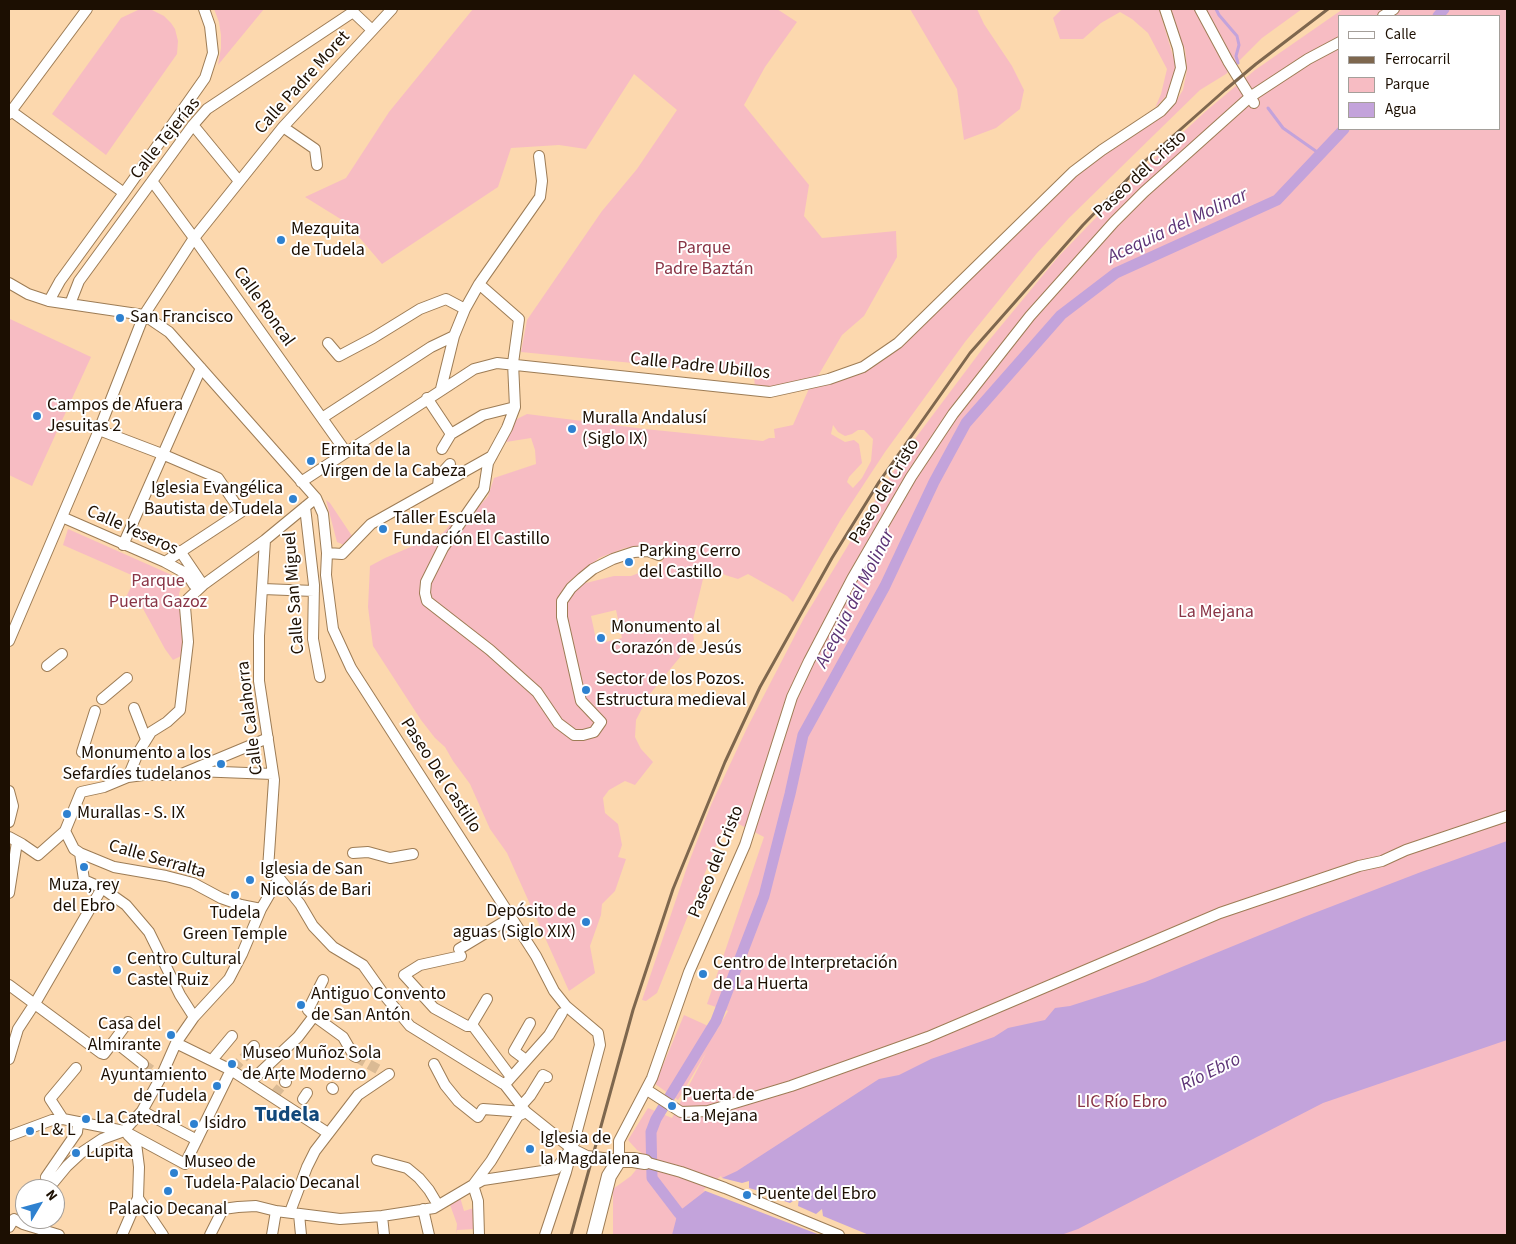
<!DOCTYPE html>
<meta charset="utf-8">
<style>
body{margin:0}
#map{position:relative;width:1516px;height:1244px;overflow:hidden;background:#fcd8ae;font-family:"Source Sans 3",sans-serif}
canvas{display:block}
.frame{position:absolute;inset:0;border:10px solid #1c0f02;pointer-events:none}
.legend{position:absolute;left:1338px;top:15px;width:162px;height:115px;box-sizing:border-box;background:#fff;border:1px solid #a49f9a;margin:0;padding:6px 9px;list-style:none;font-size:15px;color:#1c0f02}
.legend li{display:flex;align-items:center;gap:10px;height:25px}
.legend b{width:25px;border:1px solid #a49f9a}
.north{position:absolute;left:15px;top:1179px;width:50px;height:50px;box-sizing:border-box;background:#fff;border:1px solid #a49f9a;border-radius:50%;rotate:53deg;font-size:14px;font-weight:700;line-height:20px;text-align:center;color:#1c0f02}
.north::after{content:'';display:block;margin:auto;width:18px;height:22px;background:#2e81d0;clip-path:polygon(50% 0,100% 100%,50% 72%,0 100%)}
</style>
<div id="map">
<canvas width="1516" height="1244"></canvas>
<div class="frame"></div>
<ul class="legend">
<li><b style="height:6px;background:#fff"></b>Calle</li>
<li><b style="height:6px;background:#7e674e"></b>Ferrocarril</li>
<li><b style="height:14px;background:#f7bcc3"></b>Parque</li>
<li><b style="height:14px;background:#c3a3db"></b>Agua</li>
</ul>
<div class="north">N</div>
</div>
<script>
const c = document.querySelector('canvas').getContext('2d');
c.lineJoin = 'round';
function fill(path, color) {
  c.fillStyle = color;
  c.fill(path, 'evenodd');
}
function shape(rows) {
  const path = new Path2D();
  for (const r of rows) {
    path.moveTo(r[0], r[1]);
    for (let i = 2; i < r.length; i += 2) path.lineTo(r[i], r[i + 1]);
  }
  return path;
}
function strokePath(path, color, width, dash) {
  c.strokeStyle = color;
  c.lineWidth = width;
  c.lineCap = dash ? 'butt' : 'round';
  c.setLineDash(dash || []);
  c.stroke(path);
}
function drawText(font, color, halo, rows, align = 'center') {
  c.font = font + ' "Source Sans 3",sans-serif';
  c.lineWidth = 4;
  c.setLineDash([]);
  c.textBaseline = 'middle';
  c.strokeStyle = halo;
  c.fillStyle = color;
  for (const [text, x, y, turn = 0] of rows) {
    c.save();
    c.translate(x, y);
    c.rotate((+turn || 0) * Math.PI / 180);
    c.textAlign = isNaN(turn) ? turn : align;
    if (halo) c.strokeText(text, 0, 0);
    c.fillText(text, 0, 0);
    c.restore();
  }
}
const green = shape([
 [214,9,264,9,218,65,221,48,221,35,219,22],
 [473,9,777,9,797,22,765,67,744,105,809,185,804,216,822,238,896,231,897,257,864,316,842,335,815,381,770,392,755,389,754,375,521,352,527,320,602,211,637,169,677,110,634,74,586,149,559,145,511,148,498,187,382,264,347,223,305,197,346,178,389,112],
 [910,9,977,9,984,24,1012,66,1024,90,1020,109,996,128,964,140,957,89],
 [1062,9,1159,9,1176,66,1168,94,1155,108,1161,94,1167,69,1148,33,1132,19,1120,12,1101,23,1083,39,1060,39,1053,18],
 [1165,9,1302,9,1262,38,1226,74,1200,90,1069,218,1037,253,965,342,885,452,841,519,793,602,787,596,748,574,738,579,725,575,717,569,704,575,692,624,694,640,649,695,636,720,635,737,641,749,653,762,635,785,625,781,609,790,603,798,605,813,618,824,622,845,618,857,626,859,615,891,602,904,601,915,590,946,595,973,569,991,507,853,490,829,470,784,453,761,445,747,435,738,421,720,373,646,368,607,370,566,385,558,443,533,465,507,471,516,488,496,494,478,536,464,535,450,531,438,506,442,515,420,527,414,645,429,763,441,769,438,775,438,774,429,793,425,811,384,882,355,1102,150,1135,134,1165,114,1173,106,1183,90,1187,70,1185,49],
 [833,425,838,432,845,436,852,434,858,430,864,430,873,439,871,461,862,478,853,488,847,482,849,477,862,463,859,444,854,440,845,442,831,434],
 [650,546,666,554,660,565,631,576,614,576,586,583,580,575,599,558,625,548],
 [616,610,622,638,597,644,591,616],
 [1343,9,1507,9,1507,1235,613,1235,613,1189,631,1176,647,1156,637,1150,628,1140,648,1108,672,1118,707,1051,678,1100,655,1084,684,1015,717,1030,728,1011,707,1004,764,837,727,818,657,993,646,1001,642,1000,687,867,711,805,747,728,804,618,886,483,917,436,986,344,1058,257,1139,173,1206,111,1255,70],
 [1340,16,1500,16,1500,129,1340,129],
 [138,10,152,10,164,16,171,23,175,29,178,41,177,54,106,155,52,114,121,18],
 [10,319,91,357,32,486,9,475],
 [326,500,330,503,352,536,351,539,344,545,337,542],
 [68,529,183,580,179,594,184,647,183,655,173,660,165,649,141,605,126,597,136,577,63,545],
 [460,1197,464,1211,474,1208,474,1229,457,1230,456,1235,457,1224,449,1202]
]);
const water = shape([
 [1507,841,1507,1040,1323,1103,1078,1229,1061,1235,672,1235,678,1212,722,1178,737,1171,879,1079,899,1075,931,1059,994,1037,1008,1028,1045,1020,1055,1008,1070,1006,1145,982,1304,917,1421,872]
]);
const pier = shape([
 [721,1176,722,1178,742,1183,749,1181,749,1188,766,1193,773,1189,778,1190,775,1198,790,1203,799,1197,798,1206,816,1214,822,1209,823,1216,869,1235,820,1235,703,1190]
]);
const stream = shape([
 [1216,9,1219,15,1237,36,1239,45,1236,56,1238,63],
 [1268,108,1283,128,1320,154]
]);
const canal = shape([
 [1438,16,1444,9],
 [699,1235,678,1212,652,1178,651,1132,656,1119,716,1021,764,896,790,794,803,735,885,586,934,482,966,423,1061,315,1116,273,1277,200,1344,129]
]);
const minorTunnel = shape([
 [356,1057,381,1071],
 [143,1064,161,1077],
 [233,1069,248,1053],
 [274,1095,285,1082]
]);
const minor = shape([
 [1200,9,1228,61,1254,103],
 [1383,16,1394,9],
 [11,111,124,193],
 [9,114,87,9],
 [193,125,239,181],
 [283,127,315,149,317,165],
 [152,181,194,238,346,452],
 [9,283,28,294,49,301,144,315,169,332,316,498,323,514,327,553,326,575,333,629,351,668,536,956,554,991,566,1006,598,1033,600,1045,566,1172,545,1235],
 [479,284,519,319,513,363,515,407,507,428,488,463,484,489,443,548,426,582,425,593,427,601,490,650,537,692,558,723,574,735,583,735,594,732,601,722,581,701,562,617,562,601,571,588,582,578,593,569,613,559,634,552,648,551,659,555],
 [49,301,60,281,124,193,205,78,213,53,210,26,204,9],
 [70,304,79,281,193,125,207,109,353,12,372,30],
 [328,343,339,356,373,338,420,309,446,299,465,309],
 [441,389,454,336,465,309,479,284,540,197,542,181,539,156],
 [427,398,451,434],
 [322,418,431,347,454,336],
 [99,430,162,454,218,478,241,512,165,562],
 [442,449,451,434,483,415,515,407],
 [301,482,474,369,497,363,770,392,829,379,863,367,898,343,1073,172,1102,150,1161,111,1171,100,1181,68,1178,48,1165,9],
 [438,486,439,476,450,464],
 [305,507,314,585,313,639,320,677],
 [62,517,165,562,187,574,194,585,203,585],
 [265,540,259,636,259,681,274,780,268,869,279,878,300,904,313,926,333,947,363,965,385,996,410,1026,505,1085,526,1112,571,1148,587,1156,619,1160,619,1141,652,1078,689,972,745,845,792,697,809,661,852,579,911,477,953,414,1030,316,1114,222,1144,192,1250,97,1308,59,1340,42],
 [123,545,201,368],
 [180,551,203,585],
 [327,553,342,554,371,524,492,456],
 [263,589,314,591],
 [9,641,99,430,144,315,194,238,283,127,392,9],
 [47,666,62,654],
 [102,699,127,678],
 [134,708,146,739],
 [82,752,95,711],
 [195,771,273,774],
 [128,777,138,753,151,732,167,722,180,710,188,642,185,607,188,599,203,585,265,540,316,498],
 [9,791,13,806,9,822],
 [65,831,74,849,80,853,114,867,166,876,193,883,221,898,241,905,261,909],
 [9,837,22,844,38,855,65,831,81,792,104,787,128,777,143,775,179,775,268,738],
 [80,853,84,880,102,888,126,905,149,932,180,995,194,1017],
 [353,853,368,852,390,858,413,854],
 [9,893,17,842],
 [459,949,507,920],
 [461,956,420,965,404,975,434,1008,467,1026,473,1026,511,1077],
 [9,985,101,1053,104,1054,114,1041,143,1064],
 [314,1016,343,1037,354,1056,356,1057],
 [471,1026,487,999],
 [114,1041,128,1022],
 [176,1043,231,1070,328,1133],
 [248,1053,254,1046],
 [9,1059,18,1029,37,1000,102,888],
 [212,1060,232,1036],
 [526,1060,514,1051,530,1023],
 [434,1064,445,1085,458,1101,478,1117,483,1109,525,1112],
 [250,1082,298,1037,314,1016,308,1010,323,980],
 [285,1082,286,1082],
 [507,1082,549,1035,562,1013],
 [332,1088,333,1089],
 [647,1090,681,1112,708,1111,791,1086,928,1037,1220,913,1359,866,1382,861,1406,850,1507,816],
 [303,1099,307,1093],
 [521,1106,530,1096,543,1075,547,1077],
 [142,1111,197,1140],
 [63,1119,50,1099,76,1068],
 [128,1135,136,1143,139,1167,138,1198,163,1235],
 [9,1136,52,1120,63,1119,124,1131,185,1164,231,1070],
 [377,1160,407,1168,419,1178,429,1190,438,1205],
 [645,1162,681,1172,725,1188,839,1235],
 [53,1183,46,1177,77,1132,78,1124,80,1122],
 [473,1185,478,1201,479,1235],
 [474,1185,483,1180,556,1169,569,1151],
 [48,1189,67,1166,81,1153,102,1139,124,1131,142,1111,161,1077,176,1043,194,1017,229,979,242,954,261,909,279,878],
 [423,1209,429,1235],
 [290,1212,307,1167,315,1151,358,1095,389,1074],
 [299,1214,301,1235],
 [382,1216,384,1235],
 [9,1227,14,1219,23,1224,59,1235],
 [122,1235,138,1198],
 [210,1235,223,1209,238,1207,256,1206,276,1211,340,1219,382,1216,434,1208,473,1185,491,1161,518,1116,526,1112],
 [272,1235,276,1211]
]);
const major = shape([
 [594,1235,609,1176,619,1160,633,1160,645,1162]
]);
const rail = shape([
 [571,1235,633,1010,673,889,725,762,760,687,832,558,879,482,970,353,1083,225,1146,160,1225,90,1256,64,1328,9]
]);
const markers = [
 [281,240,5,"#2e81d0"],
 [120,318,5,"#2e81d0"],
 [37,416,5,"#2e81d0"],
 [572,429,5,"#2e81d0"],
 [311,461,5,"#2e81d0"],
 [293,499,5,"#2e81d0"],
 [383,529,5,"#2e81d0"],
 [629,562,5,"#2e81d0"],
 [601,638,5,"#2e81d0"],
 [586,690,5,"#2e81d0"],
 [221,764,5,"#2e81d0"],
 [67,814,5,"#2e81d0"],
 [84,867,5,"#2e81d0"],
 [250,880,5,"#2e81d0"],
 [235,895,5,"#2e81d0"],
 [586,922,5,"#2e81d0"],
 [117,970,5,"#2e81d0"],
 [703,974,5,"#2e81d0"],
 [301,1005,5,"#2e81d0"],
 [171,1035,5,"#2e81d0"],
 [232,1064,5,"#2e81d0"],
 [217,1086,5,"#2e81d0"],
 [672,1106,5,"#2e81d0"],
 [86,1119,5,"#2e81d0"],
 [194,1124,5,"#2e81d0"],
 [30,1131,5,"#2e81d0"],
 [530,1149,5,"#2e81d0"],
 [76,1153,5,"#2e81d0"],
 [174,1173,5,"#2e81d0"],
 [168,1191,5,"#2e81d0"],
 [747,1195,5,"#2e81d0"]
];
const streetNames = [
 ["Calle Padre Moret",303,83,-48],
 ["Calle Tejerías",166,139,-51],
 ["Paseo del Cristo",1141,175,-43],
 ["Calle Roncal",263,307,55],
 ["Calle Padre Ubillos",700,367,6],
 ["Paseo del Cristo",885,492,-59],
 ["Calle Yeseros",132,531,24],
 ["Calle San Miguel",295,593,-94],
 ["Calle Calahorra",251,718,-97],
 ["Paseo Del Castillo",440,776,57],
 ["Calle Serralta",157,860,16],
 ["Paseo del Cristo",717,862,-68]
];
const poiNames = [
 ["Mezquita",291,230],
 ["de Tudela",291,251],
 ["San Francisco",130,318],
 ["Campos de Afuera",47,406],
 ["Jesuitas 2",47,427],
 ["Muralla Andalusí",582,419],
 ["(Siglo IX)",582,440],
 ["Ermita de la",321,451],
 ["Virgen de la Cabeza",321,472],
 ["Iglesia Evangélica",283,489,"right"],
 ["Bautista de Tudela",283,510,"right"],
 ["Taller Escuela",393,519],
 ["Fundación El Castillo",393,540],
 ["Parking Cerro",639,552],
 ["del Castillo",639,573],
 ["Monumento al",611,628],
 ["Corazón de Jesús",611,649],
 ["Sector de los Pozos.",596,680],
 ["Estructura medieval",596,701],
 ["Monumento a los",211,754,"right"],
 ["Sefardíes tudelanos",211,775,"right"],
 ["Murallas - S. IX",77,814],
 ["Iglesia de San",260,870],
 ["Nicolás de Bari",260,891],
 ["Muza, rey",84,886,"center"],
 ["del Ebro",84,907,"center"],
 ["Depósito de",576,912,"right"],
 ["aguas (Siglo XIX)",576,933,"right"],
 ["Tudela",235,914,"center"],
 ["Green Temple",235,935,"center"],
 ["Centro Cultural",127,960],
 ["Castel Ruiz",127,981],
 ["Centro de Interpretación",713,964],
 ["de La Huerta",713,985],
 ["Antiguo Convento",311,995],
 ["de San Antón",311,1016],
 ["Casa del",161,1025,"right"],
 ["Almirante",161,1046,"right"],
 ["Museo Muñoz Sola",242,1054],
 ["de Arte Moderno",242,1075],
 ["Ayuntamiento",207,1076,"right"],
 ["de Tudela",207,1097,"right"],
 ["Puerta de",682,1096],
 ["La Mejana",682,1117],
 ["La Catedral",96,1119],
 ["Isidro",204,1124],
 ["L & L",40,1131],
 ["Iglesia de",540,1139],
 ["la Magdalena",540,1160],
 ["Lupita",86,1153],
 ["Museo de",184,1163],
 ["Tudela-Palacio Decanal",184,1184],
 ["Puente del Ebro",757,1195],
 ["Palacio Decanal",168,1210,"center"]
];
const parkNames = [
 ["Parque",704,249],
 ["Padre Baztán",704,270],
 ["Parque",158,582],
 ["Puerta Gazoz",158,603],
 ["La Mejana",1216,613],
 ["LIC Río Ebro",1122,1103]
];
const waterNames = [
 ["Acequia del Molinar",1178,227,-25],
 ["Acequia del Molinar",856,599,-63],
 ["Río Ebro",1211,1073,-26]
];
const districtNames = [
 ["Tudela",287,1116]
];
fill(green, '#f7bcc3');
fill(water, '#c3a3db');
fill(pier, '#fcd8ae');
strokePath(stream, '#c3a3db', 3);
strokePath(canal, '#c3a3db', 11);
strokePath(minorTunnel, '#daba94', 10, [10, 5]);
strokePath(minor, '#9d7c55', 12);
strokePath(major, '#9d7c55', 16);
strokePath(minor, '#fff', 10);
strokePath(major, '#fff', 14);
strokePath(rail, '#7e674e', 3);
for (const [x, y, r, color] of markers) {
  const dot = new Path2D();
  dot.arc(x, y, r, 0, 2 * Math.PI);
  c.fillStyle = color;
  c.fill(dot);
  strokePath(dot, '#fff', 2);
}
drawText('18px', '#1c0f02', '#fff', streetNames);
drawText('18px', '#1c0f02', '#fff', poiNames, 'left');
drawText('18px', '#893546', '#fff', parkNames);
drawText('italic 19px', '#5c3376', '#fff', waterNames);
drawText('bold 22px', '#12487a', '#fff', districtNames);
</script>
